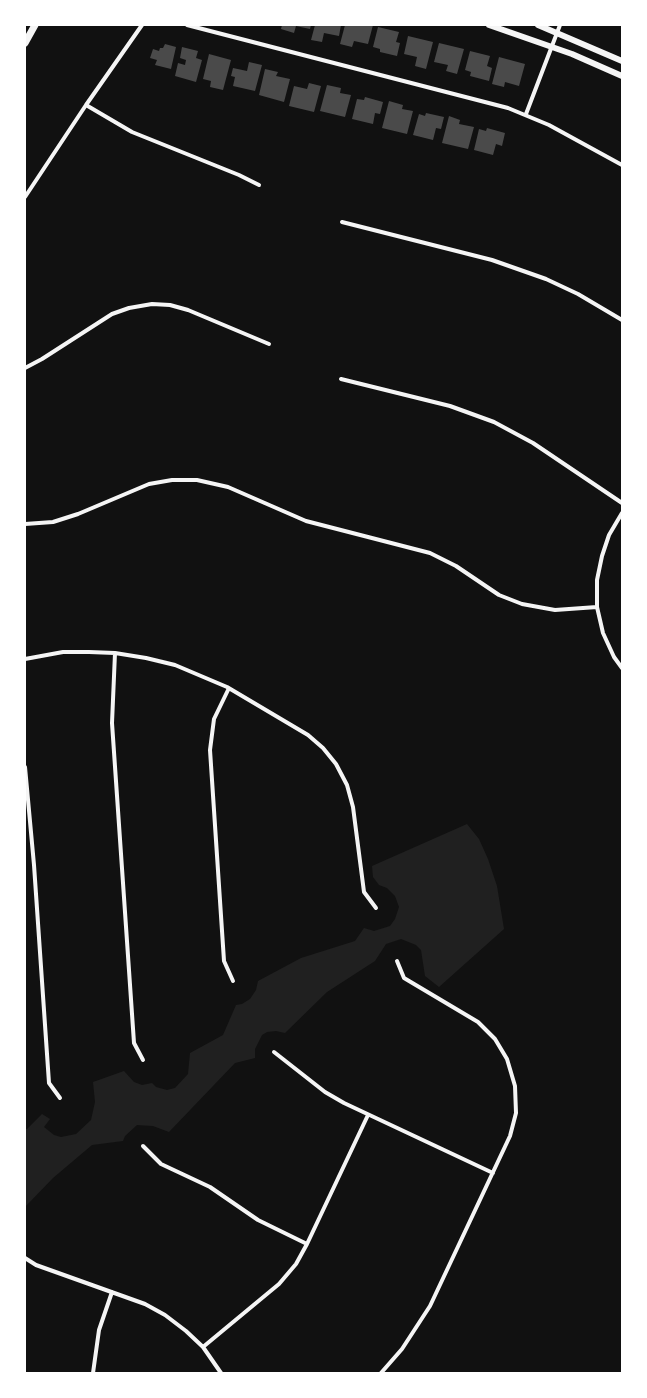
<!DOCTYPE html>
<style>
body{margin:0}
#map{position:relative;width:647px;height:1398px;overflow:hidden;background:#111;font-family:"Asap Condensed",sans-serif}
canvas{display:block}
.frame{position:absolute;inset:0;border:26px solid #fff;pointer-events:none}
</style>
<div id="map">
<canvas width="647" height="1398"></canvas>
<div class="frame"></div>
</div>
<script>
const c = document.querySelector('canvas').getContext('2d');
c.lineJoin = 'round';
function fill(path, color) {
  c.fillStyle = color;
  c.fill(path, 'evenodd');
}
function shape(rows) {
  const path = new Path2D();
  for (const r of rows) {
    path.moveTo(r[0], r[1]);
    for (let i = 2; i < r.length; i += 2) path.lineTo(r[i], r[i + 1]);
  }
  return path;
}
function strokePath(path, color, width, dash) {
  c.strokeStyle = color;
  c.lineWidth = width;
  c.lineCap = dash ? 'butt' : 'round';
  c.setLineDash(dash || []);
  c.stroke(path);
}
const green = shape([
 [467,824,479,839,488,859,497,886,504,929,439,987,425,976,421,950,416,945,401,939,386,944,375,961,327,992,285,1033,276,1031,267,1032,262,1035,255,1049,255,1058,235,1063,169,1132,153,1126,137,1125,125,1136,123,1141,92,1145,53,1178,25,1207,25,1129,27,1129,42,1114,50,1119,44,1127,54,1135,61,1137,76,1134,91,1120,95,1102,93,1082,124,1071,134,1082,142,1085,152,1083,156,1087,167,1090,175,1088,188,1074,190,1053,223,1035,236,1005,242,1004,250,999,256,990,258,981,301,958,355,941,364,928,374,931,390,926,395,919,399,907,395,896,387,888,379,885,373,877,372,866]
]);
const building = shape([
 [282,25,311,25,310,29,296,26,294,33,281,29],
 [315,25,341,25,339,36,324,33,322,42,311,40],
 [345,25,373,25,368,44,354,41,352,47,340,44],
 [378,27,399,32,396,42,400,43,397,56,380,52,380,49,373,47],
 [408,36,433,42,426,69,415,66,417,57,404,54],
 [439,43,464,49,457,74,446,71,448,65,434,62],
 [165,44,176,47,171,69,155,65,157,60,150,58,153,49,159,51,160,48,163,48],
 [182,47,198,51,196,58,202,60,196,82,175,76,178,63,185,65,186,60,180,58],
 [470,51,490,56,487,66,492,68,489,81,470,76,471,72,465,70],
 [209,54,231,60,223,90,210,87,211,81,203,79],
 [499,57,525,64,519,86,505,82,504,87,492,84],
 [249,62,262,65,255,91,233,86,235,77,231,76,233,68,247,71],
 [265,69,278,72,276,76,290,79,284,102,259,95],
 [309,83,321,86,314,112,289,106,294,86,307,89],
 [327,85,341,88,340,93,351,95,345,117,320,111],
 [365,97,383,102,380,114,375,113,373,124,352,119,357,99,364,100],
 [389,101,403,105,402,109,413,111,407,134,382,128],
 [426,113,444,117,441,129,436,128,433,140,413,135,419,114,425,116],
 [449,116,460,120,459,124,474,127,468,149,442,143],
 [487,128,505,133,502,146,496,144,493,155,474,150,479,129,486,131]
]);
const minor = shape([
 [187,25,508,108,549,125,622,165],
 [86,105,132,132,239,175,259,185],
 [526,114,560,25],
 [25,197,86,105,142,25],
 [342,222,492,260,546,279,578,294,622,320],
 [25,368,42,359,112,314,129,308,152,304,170,305,188,310,269,344],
 [341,379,450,406,494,422,533,443,622,503],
 [622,513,609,535,602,556,597,580,597,607,603,633,614,657,622,668],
 [25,524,53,522,78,514,149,484,172,480,197,480,228,487,306,521,430,553,456,566,499,595,522,604,555,610,597,607],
 [115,653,112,723,134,1043,143,1060],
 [25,659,63,652,89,652,115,653,146,658,175,665,227,687,308,735,323,748,336,764,347,785,353,807,364,892,376,908],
 [229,688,214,719,210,750,224,961,233,981],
 [25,767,34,865,49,1083,60,1098],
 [274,1052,325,1092,344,1103,493,1173],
 [143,1146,161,1164,210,1187,258,1220,307,1244],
 [25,1258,36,1265,145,1304,165,1315,186,1331,203,1347,221,1373],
 [203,1347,279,1284,296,1264,307,1244,368,1115],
 [93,1373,99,1330,112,1292],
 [381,1373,402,1349,430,1306,510,1136,516,1113,515,1086,507,1059,495,1039,478,1022,404,978,397,961]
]);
const tertiary = shape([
 [489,25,572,54,622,76],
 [538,25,622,61]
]);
const secondary = shape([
 [25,43,35,25]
]);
fill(green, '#202020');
fill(building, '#4a4a4a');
strokePath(minor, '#f5f5f5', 4);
strokePath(tertiary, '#f5f5f5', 6);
strokePath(secondary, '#f5f5f5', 7);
</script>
